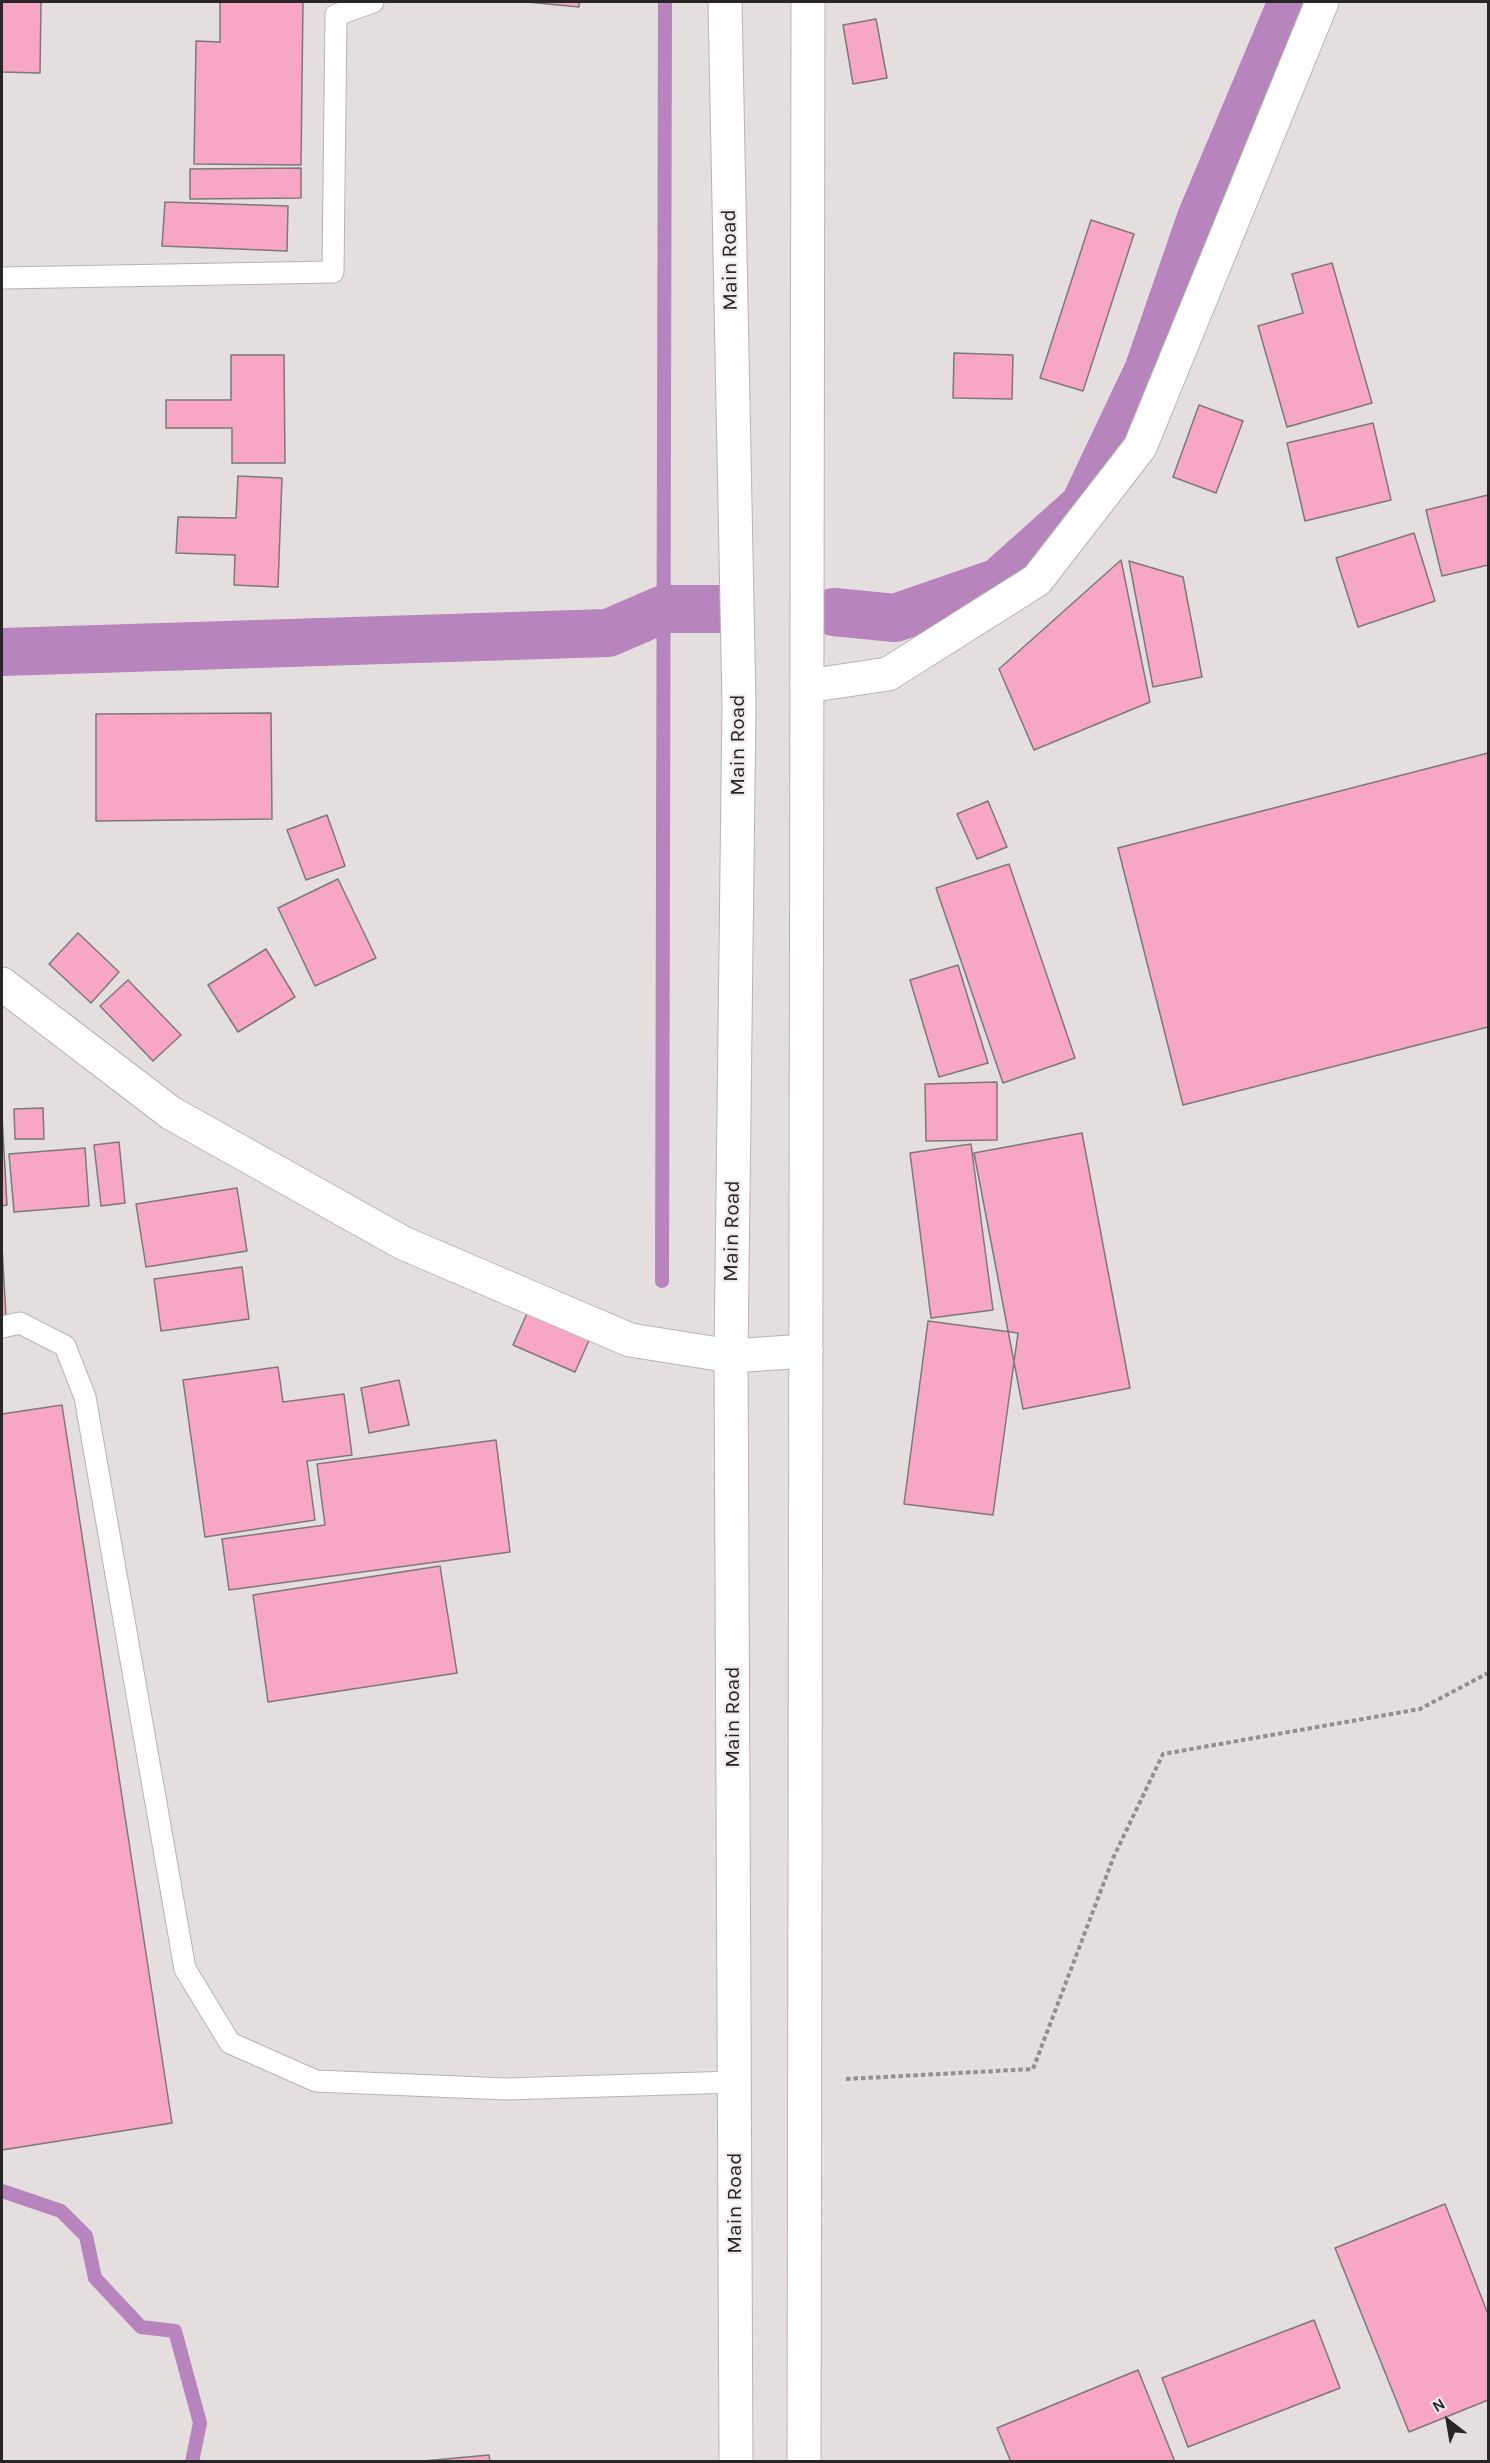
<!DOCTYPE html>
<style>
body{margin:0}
#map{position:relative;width:1490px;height:2463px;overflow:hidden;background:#e4dfde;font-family:Karla,sans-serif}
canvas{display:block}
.frame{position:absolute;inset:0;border:3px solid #272525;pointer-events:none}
.north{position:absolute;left:1418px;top:2391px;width:60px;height:60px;-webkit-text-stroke:4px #f1eceb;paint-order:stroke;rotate:329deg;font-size:16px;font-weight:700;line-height:24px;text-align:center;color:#272525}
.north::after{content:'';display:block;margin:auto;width:21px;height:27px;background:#272525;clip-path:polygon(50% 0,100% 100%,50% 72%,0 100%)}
</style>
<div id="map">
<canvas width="1490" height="2463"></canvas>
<div class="frame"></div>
<div class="north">N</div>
</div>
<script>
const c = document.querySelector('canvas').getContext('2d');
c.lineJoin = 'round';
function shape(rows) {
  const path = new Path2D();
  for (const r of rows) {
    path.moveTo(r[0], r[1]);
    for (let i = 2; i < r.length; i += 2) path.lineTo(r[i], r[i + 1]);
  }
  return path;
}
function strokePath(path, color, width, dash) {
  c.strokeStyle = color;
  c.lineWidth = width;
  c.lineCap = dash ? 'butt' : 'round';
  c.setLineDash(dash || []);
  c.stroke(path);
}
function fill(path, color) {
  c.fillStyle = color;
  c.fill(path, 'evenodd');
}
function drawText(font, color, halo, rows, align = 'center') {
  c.font = font + ' Karla,sans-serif';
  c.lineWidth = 4.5;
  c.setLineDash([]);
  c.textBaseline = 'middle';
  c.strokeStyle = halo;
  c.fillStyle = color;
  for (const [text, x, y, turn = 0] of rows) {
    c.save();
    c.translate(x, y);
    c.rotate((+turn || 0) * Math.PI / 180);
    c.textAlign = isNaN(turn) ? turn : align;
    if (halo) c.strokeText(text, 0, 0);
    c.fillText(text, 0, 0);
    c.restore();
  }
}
const stream = shape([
 [662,1281,665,2],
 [2,2191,61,2211,86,2236,95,2278,141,2327,175,2331,200,2423,192,2462]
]);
const canal = shape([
 [834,612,895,618,999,582,1084,506,1148,371,1201,218,1292,2],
 [2,652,608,633,664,609,719,609]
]);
const building = shape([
 [2,2,41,2,40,73,2,72,2,2],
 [220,2,303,2,301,165,194,164,196,41,220,42,220,2],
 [527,2,579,2,579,7,527,2],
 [876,19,887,78,853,84,843,25,876,19],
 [301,168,301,198,190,199,190,169,301,168],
 [165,202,288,206,287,251,162,246,165,202],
 [1091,220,1134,234,1083,391,1040,378,1091,220],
 [1332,263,1372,403,1287,427,1258,326,1303,313,1292,274,1332,263],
 [954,353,1013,355,1012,399,953,398,954,353],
 [231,355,284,355,285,463,232,463,232,428,166,428,166,400,231,400,231,355],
 [1199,405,1243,421,1216,493,1173,477,1199,405],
 [1373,423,1391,500,1305,521,1287,443,1373,423],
 [238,476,282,478,278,587,234,585,235,555,176,553,178,517,236,518,238,476],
 [1488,495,1488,565,1442,576,1426,510,1488,495],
 [1414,533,1435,601,1358,627,1336,558,1414,533],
 [1121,560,1150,702,1034,750,999,669,1121,560],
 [1129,561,1183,577,1202,677,1153,687,1129,561],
 [271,713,272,819,96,821,96,714,271,713],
 [1488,753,1488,1027,1183,1105,1118,848,1488,753],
 [988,801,1007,847,977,859,957,814,988,801],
 [327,815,345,866,306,880,287,830,327,815],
 [1009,864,1075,1058,1003,1083,936,888,1009,864],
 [338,879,376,958,315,986,278,908,338,879],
 [78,933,119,972,91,1003,49,964,78,933],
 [266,949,295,997,238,1032,208,985,266,949],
 [958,965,988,1063,939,1077,910,980,958,965],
 [128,980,181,1035,153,1061,100,1006,128,980],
 [997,1082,997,1140,926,1141,925,1084,997,1082],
 [43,1108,44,1139,15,1139,14,1109,43,1108],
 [2,1116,7,1205,2,1206,2,1116],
 [1082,1133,1130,1388,1023,1409,974,1153,1082,1133],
 [119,1142,125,1203,101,1206,94,1145,119,1142],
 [971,1144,993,1310,931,1318,910,1153,971,1144],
 [85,1148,89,1206,14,1212,9,1154,85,1148],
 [237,1188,247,1251,146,1267,136,1204,237,1188],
 [2,1247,6,1316,2,1317,2,1247],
 [242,1267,249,1319,161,1331,154,1279,242,1267],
 [529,1309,591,1336,575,1372,513,1345,529,1309],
 [928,1321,1018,1333,993,1515,904,1504,928,1321],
 [278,1367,283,1402,344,1394,352,1455,307,1461,315,1520,205,1537,183,1380,278,1367],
 [399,1380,409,1425,369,1433,361,1388,399,1380],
 [62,1405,172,2123,2,2150,2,1414,62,1405],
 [496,1440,510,1552,229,1590,222,1539,325,1525,317,1464,496,1440],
 [440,1566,457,1673,268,1702,253,1595,440,1566],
 [1445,2204,1488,2314,1488,2400,1409,2432,1335,2248,1445,2204],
 [1314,2320,1340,2388,1188,2447,1162,2378,1314,2320],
 [1138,2370,1175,2462,1011,2462,997,2428,1138,2370],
 [489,2455,490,2462,413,2462,489,2455]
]);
const path = shape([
 [846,2079,1033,2069,1114,1856,1163,1754,1420,1709,1488,1673]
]);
const lane = shape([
 [2,278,333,272,336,15,373,2],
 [2,1327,20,1323,65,1346,85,1397,185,1969,230,2043,316,2081,506,2089,735,2082]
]);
const street = shape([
 [807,686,888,674,1037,580,1140,447,1322,2],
 [2,984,171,1113,403,1243,630,1340,731,1356,806,1351]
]);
const primary = shape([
 [725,2,739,704,731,1356,736,2462],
 [804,2462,808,2]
]);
const streetNames = [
 ["Main Road",730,260,-91],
 ["Main Road",738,745,-90],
 ["Main Road",732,1231,-89],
 ["Main Road",733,1717,-90],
 ["Main Road",735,2203,-90]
];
strokePath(stream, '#b884be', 14);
strokePath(canal, '#b884be', 48);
fill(building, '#f7a6c5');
strokePath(building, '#7d787a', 1.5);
strokePath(lane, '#b8b3b2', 23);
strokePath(street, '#b8b3b2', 35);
strokePath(primary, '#b8b3b2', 35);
strokePath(path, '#938f8e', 4, [4.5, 3]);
strokePath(lane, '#fff', 21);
strokePath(street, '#fff', 33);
strokePath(primary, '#fff', 33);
drawText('21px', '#272525', '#f1eceb', streetNames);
</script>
